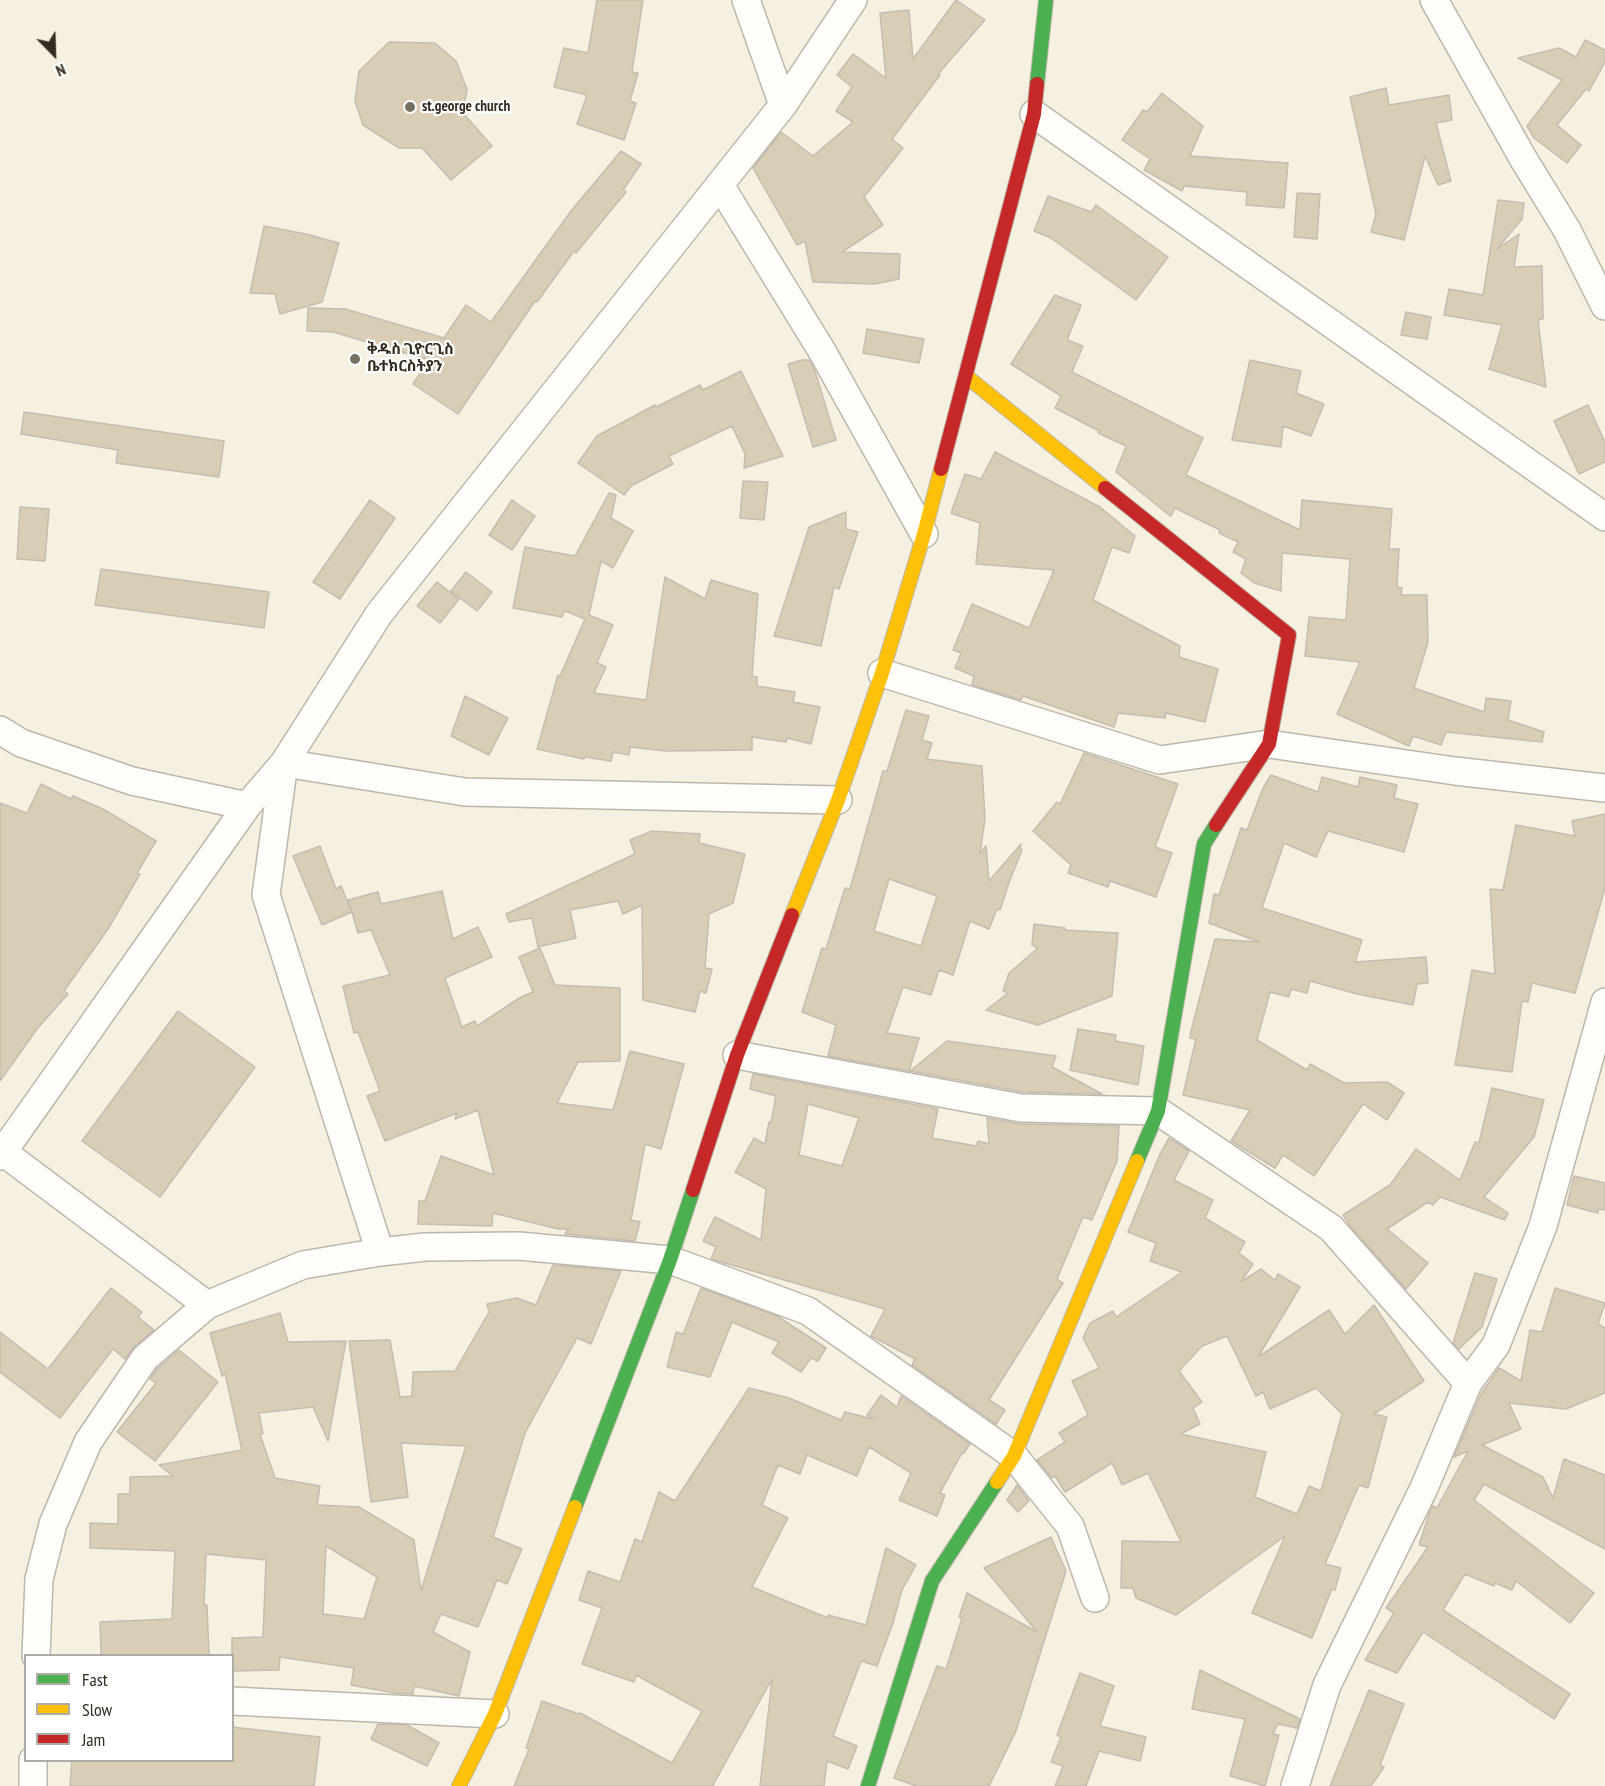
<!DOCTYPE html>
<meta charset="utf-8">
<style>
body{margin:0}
#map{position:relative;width:1605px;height:1786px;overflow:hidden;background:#f6f0e0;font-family:"PT Sans Narrow",sans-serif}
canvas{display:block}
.legend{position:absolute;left:24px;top:1654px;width:210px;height:108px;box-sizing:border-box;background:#fff;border:2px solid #adaba6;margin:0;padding:8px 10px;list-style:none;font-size:18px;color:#332d20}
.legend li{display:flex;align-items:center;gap:12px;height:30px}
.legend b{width:30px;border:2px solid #adaba6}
.north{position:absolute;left:24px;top:24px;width:60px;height:60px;-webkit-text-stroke:4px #fff;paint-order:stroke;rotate:157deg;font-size:16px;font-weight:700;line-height:24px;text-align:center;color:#332d20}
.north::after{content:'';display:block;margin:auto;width:21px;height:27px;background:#332d20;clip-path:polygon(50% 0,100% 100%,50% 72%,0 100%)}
</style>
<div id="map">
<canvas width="1605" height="1786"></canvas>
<ul class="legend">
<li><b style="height:8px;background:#4caf50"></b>Fast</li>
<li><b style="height:8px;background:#ffc107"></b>Slow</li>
<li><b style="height:8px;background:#c62828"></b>Jam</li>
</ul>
<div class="north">N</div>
</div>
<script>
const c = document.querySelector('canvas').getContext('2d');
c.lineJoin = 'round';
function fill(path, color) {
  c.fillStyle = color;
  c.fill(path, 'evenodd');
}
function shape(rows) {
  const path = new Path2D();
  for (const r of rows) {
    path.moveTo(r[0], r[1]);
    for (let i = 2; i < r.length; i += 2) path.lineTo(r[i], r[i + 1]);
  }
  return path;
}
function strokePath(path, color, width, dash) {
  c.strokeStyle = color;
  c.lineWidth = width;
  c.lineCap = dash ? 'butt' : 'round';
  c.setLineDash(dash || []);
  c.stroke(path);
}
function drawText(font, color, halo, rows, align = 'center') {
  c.font = font + ' "PT Sans Narrow","Noto Sans Ethiopic",sans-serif';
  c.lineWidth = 4.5;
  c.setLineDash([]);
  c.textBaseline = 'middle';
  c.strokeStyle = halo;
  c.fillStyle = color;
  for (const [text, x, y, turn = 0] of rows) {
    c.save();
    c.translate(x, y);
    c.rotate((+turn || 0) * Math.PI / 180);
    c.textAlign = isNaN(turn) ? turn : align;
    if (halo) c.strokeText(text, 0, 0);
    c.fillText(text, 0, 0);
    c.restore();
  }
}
const building = shape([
 [597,0,643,0,632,72,638,73,630,101,636,103,624,140,577,124,587,95,554,87,564,48,588,53,597,0],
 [956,0,985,20,938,74,940,75,892,139,903,148,864,197,883,225,842,252,900,254,899,279,875,284,813,282,805,241,797,245,753,168,781,132,813,156,853,122,836,111,852,87,837,75,853,54,886,78,880,13,909,10,913,59,956,0],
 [1585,40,1605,50,1605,62,1589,91,1586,89,1557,125,1581,145,1567,163,1534,138,1527,126,1562,80,1518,58,1559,48,1576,57,1585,40],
 [389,42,435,43,456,61,467,89,463,113,492,146,451,180,422,148,399,148,363,125,355,101,359,71,389,42],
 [1386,88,1389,105,1449,95,1452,120,1436,123,1451,181,1438,185,1425,156,1404,240,1371,232,1376,214,1350,97,1386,88],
 [1162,93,1203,126,1190,156,1288,163,1284,208,1246,205,1247,192,1184,186,1182,191,1144,170,1150,159,1122,140,1143,110,1147,112,1162,93],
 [621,151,641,164,623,190,626,192,576,253,574,251,537,302,535,301,458,414,413,384,429,360,333,332,307,331,308,308,345,309,444,338,466,305,491,322,571,211,621,151],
 [1297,193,1320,194,1317,239,1294,237,1297,193],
 [1048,196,1091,212,1096,205,1168,257,1136,300,1051,238,1034,231,1048,196],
 [1498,200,1524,203,1522,219,1497,249,1519,234,1514,267,1542,266,1543,319,1538,320,1546,387,1489,369,1502,325,1444,315,1449,289,1483,295,1498,200],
 [264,226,306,234,339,243,322,302,280,314,275,294,250,293,264,226],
 [1055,295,1081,305,1067,340,1083,346,1072,372,1203,438,1186,475,1300,530,1302,500,1392,509,1389,549,1399,549,1397,587,1402,588,1401,595,1427,595,1428,642,1414,688,1484,712,1486,698,1511,701,1508,720,1544,732,1542,742,1446,732,1441,745,1413,736,1409,746,1337,714,1360,662,1305,656,1309,617,1346,620,1350,559,1282,553,1281,591,1254,583,1241,573,1246,559,1233,552,1238,542,1219,533,1220,530,1175,508,1171,516,1169,515,1116,472,1126,446,1098,433,1099,431,1055,408,1061,396,1011,364,1055,295],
 [1406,312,1431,317,1427,339,1401,335,1406,312],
 [867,329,924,339,919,363,863,353,867,329],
 [802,360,809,360,815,371,836,440,813,447,788,364,802,360],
 [1250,360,1301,371,1296,393,1324,404,1311,436,1283,426,1281,447,1232,440,1250,360],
 [741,371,783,456,744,468,745,454,732,426,669,456,673,464,631,486,624,495,578,463,597,436,655,405,656,407,700,385,703,390,741,371],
 [1588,405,1605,442,1605,462,1579,474,1554,421,1588,405],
 [24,412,224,441,219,477,116,463,118,450,21,434,24,412],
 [995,452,1100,507,1135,536,1129,553,1112,547,1093,600,1180,646,1179,657,1218,669,1205,722,1166,713,1165,718,1118,713,1114,727,1023,696,1021,700,972,685,974,676,955,668,961,653,953,650,972,604,1029,628,1054,570,976,564,980,523,951,513,965,474,981,479,995,452],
 [743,481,768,482,764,520,740,518,743,481],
 [609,493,616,495,611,518,633,531,613,568,601,561,589,615,613,625,597,663,606,667,594,693,646,700,665,577,705,599,711,580,758,594,752,676,757,677,757,686,795,692,793,702,820,707,811,744,787,738,786,742,752,737,752,750,666,751,630,747,629,755,613,752,611,761,585,757,584,759,537,749,558,675,560,676,585,619,565,611,562,617,513,608,525,547,575,556,609,493],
 [370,500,395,518,340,599,313,582,370,500],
 [512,500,535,516,512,550,489,535,512,500],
 [20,507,49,509,45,561,17,559,20,507],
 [846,512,846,529,858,532,839,589,834,587,821,646,774,636,809,527,846,512],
 [101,569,269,592,264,628,95,605,101,569],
 [466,572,492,592,477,611,451,591,466,572],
 [437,582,459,599,440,623,417,606,437,582],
 [465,696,508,718,489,755,451,736,465,696],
 [906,710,929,716,922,740,932,743,927,759,982,766,985,819,980,853,986,846,989,881,1021,844,1020,848,1022,850,1010,880,1000,910,997,909,989,929,970,921,953,975,939,970,931,995,903,987,887,1033,919,1038,909,1071,828,1056,836,1025,802,1012,822,948,826,949,845,888,850,889,883,771,887,771,906,710],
 [889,879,937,896,921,946,874,931,889,879],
 [1084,753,1178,784,1155,847,1172,853,1156,897,1110,881,1108,887,1068,873,1071,865,1033,831,1057,802,1060,804,1084,753],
 [1271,775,1318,792,1322,777,1358,787,1360,777,1397,785,1394,798,1418,804,1404,852,1328,831,1316,857,1284,843,1262,908,1362,940,1355,962,1426,957,1428,983,1417,984,1413,1005,1357,994,1310,981,1307,993,1291,989,1289,997,1270,992,1257,1040,1307,1070,1310,1064,1344,1083,1387,1082,1404,1093,1387,1120,1363,1104,1314,1176,1283,1155,1275,1168,1231,1141,1250,1110,1183,1095,1196,1039,1190,1038,1191,1031,1215,939,1259,942,1209,923,1214,894,1219,895,1241,828,1247,830,1263,788,1271,775],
 [41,784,71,799,73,796,103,809,156,841,137,873,140,874,108,929,64,991,68,994,37,1029,0,1081,0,803,27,813,41,784],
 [1605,814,1605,888,1575,993,1532,983,1528,1002,1522,1001,1512,1072,1455,1065,1472,970,1495,974,1490,889,1503,890,1516,825,1575,836,1572,821,1605,814],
 [652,831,700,834,699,843,745,854,733,903,709,914,705,968,712,969,706,993,700,991,695,1012,643,1000,642,905,623,914,618,901,570,910,576,938,538,947,532,918,509,922,506,914,635,854,630,840,652,831],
 [320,846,336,889,341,886,352,912,348,900,378,892,381,904,442,891,453,939,478,927,492,957,445,978,462,1027,475,1021,477,1026,521,997,533,992,519,957,540,948,555,985,620,988,620,1061,578,1062,557,1103,613,1110,630,1051,684,1064,661,1149,645,1144,631,1220,640,1222,635,1241,565,1234,567,1230,570,1229,558,1229,493,1213,492,1226,418,1224,419,1201,425,1201,441,1156,494,1175,478,1110,455,1119,457,1113,385,1141,367,1096,380,1091,358,1032,354,1033,343,986,390,975,371,930,358,933,352,912,322,925,293,856,320,846],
 [1034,924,1065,928,1064,930,1118,933,1112,996,1038,1025,986,1010,1008,993,1003,991,1009,973,1038,948,1032,945,1034,924],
 [178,1011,255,1067,160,1197,82,1141,178,1011],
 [1078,1029,1116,1035,1115,1041,1144,1046,1138,1085,1070,1070,1078,1029],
 [947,1041,1056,1056,1052,1067,1102,1094,1023,1092,910,1071,947,1041],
 [753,1074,938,1109,932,1138,976,1146,978,1141,989,1144,987,1118,1020,1124,1119,1126,1117,1161,1092,1220,1083,1217,1057,1279,1063,1283,989,1400,1005,1410,996,1424,912,1365,915,1359,871,1336,885,1309,711,1259,716,1247,703,1241,715,1217,761,1240,766,1189,735,1172,754,1138,765,1144,769,1122,771,1122,776,1096,750,1089,753,1074],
 [808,1104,859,1118,842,1166,799,1155,808,1104],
 [1492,1088,1544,1100,1534,1137,1484,1197,1508,1213,1505,1220,1440,1197,1433,1205,1428,1202,1387,1229,1428,1263,1406,1289,1351,1227,1343,1215,1390,1185,1416,1149,1460,1180,1475,1142,1479,1143,1492,1088],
 [1169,1138,1189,1151,1174,1180,1213,1200,1205,1218,1245,1242,1239,1253,1253,1264,1241,1282,1261,1269,1275,1280,1278,1274,1300,1287,1258,1357,1329,1310,1345,1334,1374,1305,1424,1381,1374,1414,1387,1417,1368,1488,1359,1485,1325,1564,1341,1568,1335,1590,1332,1589,1312,1638,1252,1613,1285,1536,1176,1615,1136,1598,1133,1588,1121,1588,1122,1541,1181,1542,1148,1473,1122,1485,1112,1463,1065,1492,1055,1476,1052,1478,1037,1460,1065,1442,1059,1433,1088,1415,1072,1381,1099,1368,1083,1338,1090,1323,1113,1311,1116,1317,1182,1272,1150,1261,1156,1243,1128,1232,1160,1154,1169,1138],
 [1227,1336,1256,1396,1263,1392,1270,1409,1316,1388,1342,1414,1321,1491,1309,1486,1297,1514,1255,1497,1266,1452,1180,1434,1200,1424,1193,1408,1202,1402,1179,1371,1202,1346,1227,1336],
 [1574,1176,1605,1183,1605,1210,1598,1209,1598,1213,1567,1205,1574,1176],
 [553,1265,621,1271,591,1344,577,1338,525,1433,493,1537,522,1549,507,1584,497,1580,478,1627,441,1614,433,1632,470,1652,459,1696,414,1686,413,1694,394,1693,351,1685,354,1668,280,1657,279,1670,232,1671,232,1638,263,1637,266,1560,206,1554,204,1605,207,1605,209,1656,101,1656,100,1622,172,1619,175,1551,90,1548,90,1523,118,1524,118,1494,130,1494,130,1477,173,1476,159,1465,242,1450,225,1373,222,1376,210,1333,280,1313,288,1342,346,1341,328,1441,313,1407,259,1413,263,1434,260,1434,275,1478,320,1486,317,1505,359,1507,414,1540,421,1591,466,1446,401,1443,408,1497,371,1502,349,1341,390,1340,400,1397,412,1396,413,1372,455,1371,489,1312,487,1304,517,1298,536,1305,553,1265],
 [326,1546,377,1577,364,1619,323,1614,326,1546],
 [1475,1273,1497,1279,1482,1327,1459,1349,1453,1343,1475,1273],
 [111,1288,142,1312,138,1317,154,1330,135,1346,125,1359,113,1349,60,1418,0,1372,0,1332,48,1369,111,1288],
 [701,1288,777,1316,826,1348,818,1361,811,1358,801,1372,772,1353,779,1342,732,1322,710,1377,667,1367,676,1332,683,1334,701,1288],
 [1555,1288,1605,1303,1598,1324,1605,1328,1605,1393,1566,1409,1509,1403,1521,1429,1482,1445,1543,1477,1553,1498,1564,1459,1605,1475,1605,1549,1484,1484,1474,1500,1594,1593,1570,1623,1516,1581,1512,1590,1495,1583,1494,1586,1465,1574,1443,1610,1570,1694,1554,1719,1423,1632,1397,1673,1365,1660,1394,1613,1386,1608,1428,1547,1419,1545,1429,1514,1433,1506,1437,1508,1468,1451,1454,1457,1481,1394,1499,1368,1521,1381,1530,1330,1542,1332,1555,1288],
 [179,1350,218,1382,155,1461,117,1432,156,1383,150,1379,157,1369,179,1350],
 [749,1388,789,1398,841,1420,845,1412,873,1419,867,1415,881,1395,897,1407,901,1396,970,1444,963,1454,962,1453,940,1493,945,1495,937,1516,899,1500,911,1473,869,1447,857,1476,807,1455,800,1474,778,1465,762,1505,788,1518,752,1587,828,1618,828,1615,866,1625,886,1548,916,1565,902,1590,893,1623,877,1666,861,1661,833,1736,857,1746,848,1769,827,1761,824,1786,760,1786,772,1679,713,1785,714,1786,514,1786,529,1749,526,1748,542,1701,579,1714,580,1713,672,1763,702,1711,636,1675,634,1682,582,1664,602,1608,579,1600,588,1571,620,1582,635,1539,642,1542,659,1492,675,1501,749,1388],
 [1017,1485,1029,1501,1018,1512,1007,1500,1017,1485],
 [1051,1537,1066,1571,1016,1731,989,1786,916,1786,894,1778,937,1666,946,1669,962,1618,959,1617,967,1593,1037,1632,984,1568,1051,1537],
 [1200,1670,1300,1719,1297,1728,1278,1724,1273,1734,1279,1735,1265,1786,1230,1776,1245,1719,1192,1709,1200,1670],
 [1080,1673,1114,1686,1100,1726,1146,1737,1140,1761,1099,1751,1086,1786,1055,1786,1063,1766,1051,1762,1061,1737,1057,1735,1080,1673],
 [1369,1690,1404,1704,1380,1765,1384,1767,1371,1786,1330,1786,1369,1690],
 [378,1724,407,1725,439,1743,427,1766,371,1739,378,1724],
 [232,1727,320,1737,314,1786,70,1786,72,1761,232,1761,232,1727]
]);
const street = shape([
 [746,0,783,105],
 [1434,0,1524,160,1567,230,1605,306],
 [1034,114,1605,517],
 [720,185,822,351,924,534],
 [882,673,1160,760,1269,744,1455,771,1605,788],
 [0,730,21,743,132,781,247,806],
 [737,1055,1021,1108,1158,1111,1331,1228,1468,1383],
 [3,1152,207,1305],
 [0,1156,247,806,284,763,379,614,783,105,853,0],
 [380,1252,266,895,284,763,465,792,838,800],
 [36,1656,39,1579,53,1524,88,1442,145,1358,207,1305,303,1265,380,1252,425,1247,519,1246,670,1260,808,1311,1014,1456,1070,1526,1095,1598],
 [232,1701,495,1714],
 [33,1786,33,1760],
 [1295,1786,1327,1685,1424,1488,1468,1383,1496,1345,1543,1226,1605,1002]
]);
const fast = shape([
 [1037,84,1046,0],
 [1137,1161,1158,1111,1204,844,1216,825],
 [575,1507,670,1260,693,1190],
 [868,1786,932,1581,997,1482]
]);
const slow = shape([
 [966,376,1105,488],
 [792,915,838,800,882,673,924,534,941,469],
 [997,1482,1014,1456,1137,1161],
 [459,1786,495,1714,575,1507]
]);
const jam = shape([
 [941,469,1034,114,1037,84],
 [1105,488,1289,635,1269,744,1216,825],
 [693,1190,737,1055,792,915]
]);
const markers = [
 [410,107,6,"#777163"],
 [355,359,6,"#777163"]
];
const poiNames = [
 ["st.george church",422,107],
 ["ቅዱስ ጊዮርጊስ",367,350],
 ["ቤተክርስትያን",367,367]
];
fill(building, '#dacdb5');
strokePath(building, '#c4bdb1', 1.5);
strokePath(street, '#bdb7ab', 30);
strokePath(fast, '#bdb7ab', 16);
strokePath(slow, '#bdb7ab', 16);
strokePath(jam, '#bdb7ab', 16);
strokePath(street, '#fefdfa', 27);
strokePath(fast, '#4caf50', 14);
strokePath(slow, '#ffc107', 14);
strokePath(jam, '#c62828', 14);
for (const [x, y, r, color] of markers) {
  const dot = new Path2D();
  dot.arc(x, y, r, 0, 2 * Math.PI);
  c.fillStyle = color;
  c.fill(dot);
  strokePath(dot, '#fff', 2);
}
drawText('bold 15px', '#332d20', '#fff', poiNames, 'left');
</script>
